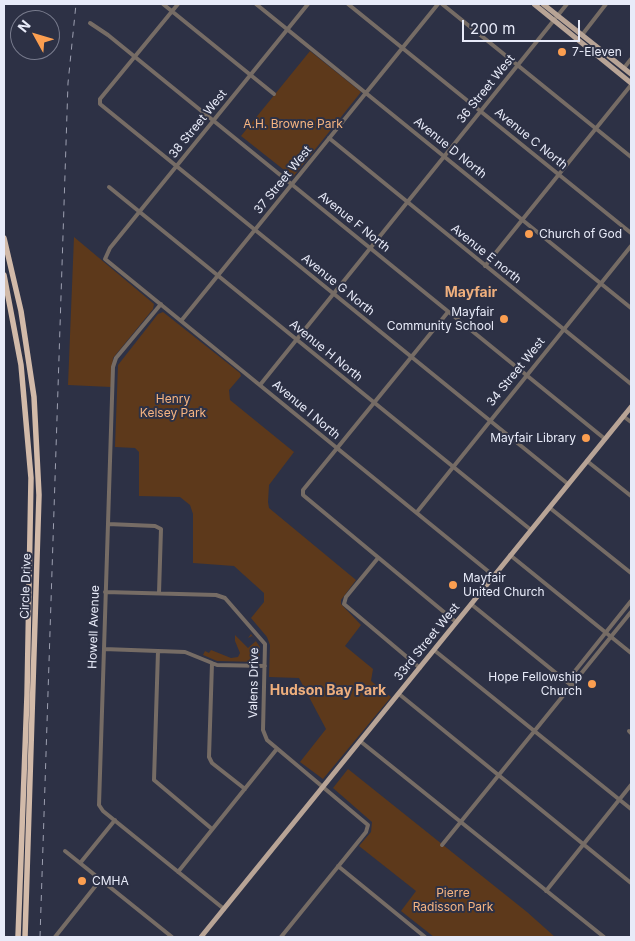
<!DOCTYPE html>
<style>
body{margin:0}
#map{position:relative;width:635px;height:941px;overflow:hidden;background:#2d3145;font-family:Inter,sans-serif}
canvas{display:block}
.frame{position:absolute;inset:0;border:5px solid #e8ebf9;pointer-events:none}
.north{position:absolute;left:10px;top:10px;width:50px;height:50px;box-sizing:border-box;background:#2d3145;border:1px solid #787b8d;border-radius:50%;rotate:309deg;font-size:14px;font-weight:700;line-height:20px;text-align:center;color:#e8ebf9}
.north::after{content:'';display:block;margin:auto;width:18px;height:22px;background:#fb9e50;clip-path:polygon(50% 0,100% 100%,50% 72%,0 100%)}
.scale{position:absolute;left:462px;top:20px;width:118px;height:22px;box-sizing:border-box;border:2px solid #e8ebf9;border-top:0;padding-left:6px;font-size:15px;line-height:18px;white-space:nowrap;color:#e8ebf9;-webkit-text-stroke:4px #2d3145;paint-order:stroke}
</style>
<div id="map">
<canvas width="635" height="941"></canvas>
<div class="frame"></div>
<div class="north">N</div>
<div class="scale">200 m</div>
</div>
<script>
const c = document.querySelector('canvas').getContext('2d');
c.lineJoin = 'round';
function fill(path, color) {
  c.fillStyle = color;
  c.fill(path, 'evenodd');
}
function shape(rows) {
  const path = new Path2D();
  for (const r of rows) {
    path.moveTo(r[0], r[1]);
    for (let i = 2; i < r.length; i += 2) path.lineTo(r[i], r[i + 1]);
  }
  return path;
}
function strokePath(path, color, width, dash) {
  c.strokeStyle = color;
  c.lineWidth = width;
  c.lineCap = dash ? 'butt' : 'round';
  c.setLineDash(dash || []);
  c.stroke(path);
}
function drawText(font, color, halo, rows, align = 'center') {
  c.font = font + ' Inter,sans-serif';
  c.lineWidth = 4;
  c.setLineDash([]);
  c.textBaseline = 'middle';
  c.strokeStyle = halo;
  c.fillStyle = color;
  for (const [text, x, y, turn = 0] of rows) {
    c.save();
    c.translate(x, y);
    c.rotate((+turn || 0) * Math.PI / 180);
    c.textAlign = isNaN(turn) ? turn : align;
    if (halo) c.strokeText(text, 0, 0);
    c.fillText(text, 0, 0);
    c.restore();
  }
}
const green = shape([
 [310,51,361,92,293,177,241,136],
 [74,237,154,304,153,309,113,358,111,387,68,385],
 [163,312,240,373,241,376,229,390,230,400,294,452,269,485,268,502,269,508,356,580,341,600,341,604,361,625,345,646,373,669,371,681,391,697,323,779,300,762,326,729,299,678,269,677,270,645,267,637,251,618,264,602,264,593,234,566,193,563,193,514,190,505,180,497,139,496,139,452,135,448,115,447,118,365,158,314],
 [251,634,260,647,259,662,217,661,203,655,205,651,209,653,211,650,231,658,238,657,240,653,235,641,235,635,248,648,256,641,252,636,248,638],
 [348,769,527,912,555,937,434,937,401,911,416,891,359,846,371,832,372,822,333,788]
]);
const minor = shape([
 [163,4,274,94],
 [178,4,100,99,100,104,568,484],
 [256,4,631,308],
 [308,4,110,248,105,259,494,576],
 [348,4,631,233],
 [442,4,631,157],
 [90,23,108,35,605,439],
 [582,35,606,4],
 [624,68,631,59],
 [329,138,631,384],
 [109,187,531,530],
 [485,266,631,85],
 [161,304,116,358,113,367,99,805,103,811,224,909],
 [448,312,303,490,303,495,456,622],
 [181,321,438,4],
 [260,385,567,4],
 [623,416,631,422],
 [587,461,631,496],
 [550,508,631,573],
 [417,512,631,246],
 [108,524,155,526,161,529,159,593],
 [510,555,631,653],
 [378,558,346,597,344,604,420,668],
 [105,592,216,595,225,598,265,644,263,730,267,740,368,825,366,832,281,937],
 [471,604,572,686],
 [104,649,185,652,217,665,265,666],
 [434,650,631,809],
 [158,651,154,780,212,829],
 [212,663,209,757,212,763,245,789],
 [572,686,571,676,631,601],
 [399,694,631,883],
 [629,731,631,733],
 [360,741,604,937],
 [442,845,631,612],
 [65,851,172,937],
 [81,862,115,820],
 [338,866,425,937],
 [178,872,276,750],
 [546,891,631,785],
 [55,937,101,879]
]);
const major = shape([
 [534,4,631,83],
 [543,4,631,74],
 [201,937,631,407]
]);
const highway = shape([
 [4,238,21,311,34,397,39,495,25,937],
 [4,275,21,365,31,478,27,695,18,937]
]);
const rail = shape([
 [40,937,68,83,76,4]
]);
const markers = [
 [562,52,5,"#fb9e50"],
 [529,234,5,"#fb9e50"],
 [504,319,5,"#fb9e50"],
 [586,438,5,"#fb9e50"],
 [453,585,5,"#fb9e50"],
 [592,684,5,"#fb9e50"],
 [82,881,5,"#fb9e50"]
];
const poiNames = [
 ["7-Eleven",572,52],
 ["Church of God",539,234],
 ["Mayfair",494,312,"right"],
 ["Community School",494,326,"right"],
 ["Mayfair Library",576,438,"right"],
 ["Mayfair",463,578],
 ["United Church",463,592],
 ["Hope Fellowship",582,677,"right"],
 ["Church",582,691,"right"],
 ["CMHA",92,881]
];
const streetNames = [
 ["36 Street West",486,89,-51],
 ["38 Street West",198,124,-51],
 ["Avenue C North",531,139,39],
 ["Avenue D North",450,148,39],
 ["37 Street West",283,180,-51],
 ["Avenue F North",354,222,39],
 ["Avenue E north",486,254,39],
 ["Avenue G North",338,285,39],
 ["Avenue H North",326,351,39],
 ["34 Street West",516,372,-51],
 ["Avenue I North",306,410,40],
 ["Circle Drive",26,586,-88],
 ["Howell Avenue",94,627,-88],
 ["33rd Street West",427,642,-51],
 ["Valens Drive",254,683,-89]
];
const parkNames = [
 ["A.H. Browne Park",293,124],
 ["Henry",173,399],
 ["Kelsey Park",173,413],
 ["Pierre",453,893],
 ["Radisson Park",453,907]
];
const neighbourhoodNames = [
 ["Mayfair",471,293],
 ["Hudson Bay Park",328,691]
];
fill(green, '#5d391b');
strokePath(minor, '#766c65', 4);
strokePath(major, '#b8a496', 5);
strokePath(highway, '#d2baa9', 5.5);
strokePath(rail, '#9da0b1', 1, [6, 6]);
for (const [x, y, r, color] of markers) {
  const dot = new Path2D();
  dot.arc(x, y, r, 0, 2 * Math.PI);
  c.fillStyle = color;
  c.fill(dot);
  strokePath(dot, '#2d3145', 2);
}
drawText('12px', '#e8ebf9', '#2d3145', poiNames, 'left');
drawText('12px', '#e8ebf9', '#2d3145', streetNames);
drawText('12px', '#f6b481', '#2d3145', parkNames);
drawText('bold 14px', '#efaf7d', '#2d3145', neighbourhoodNames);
</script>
